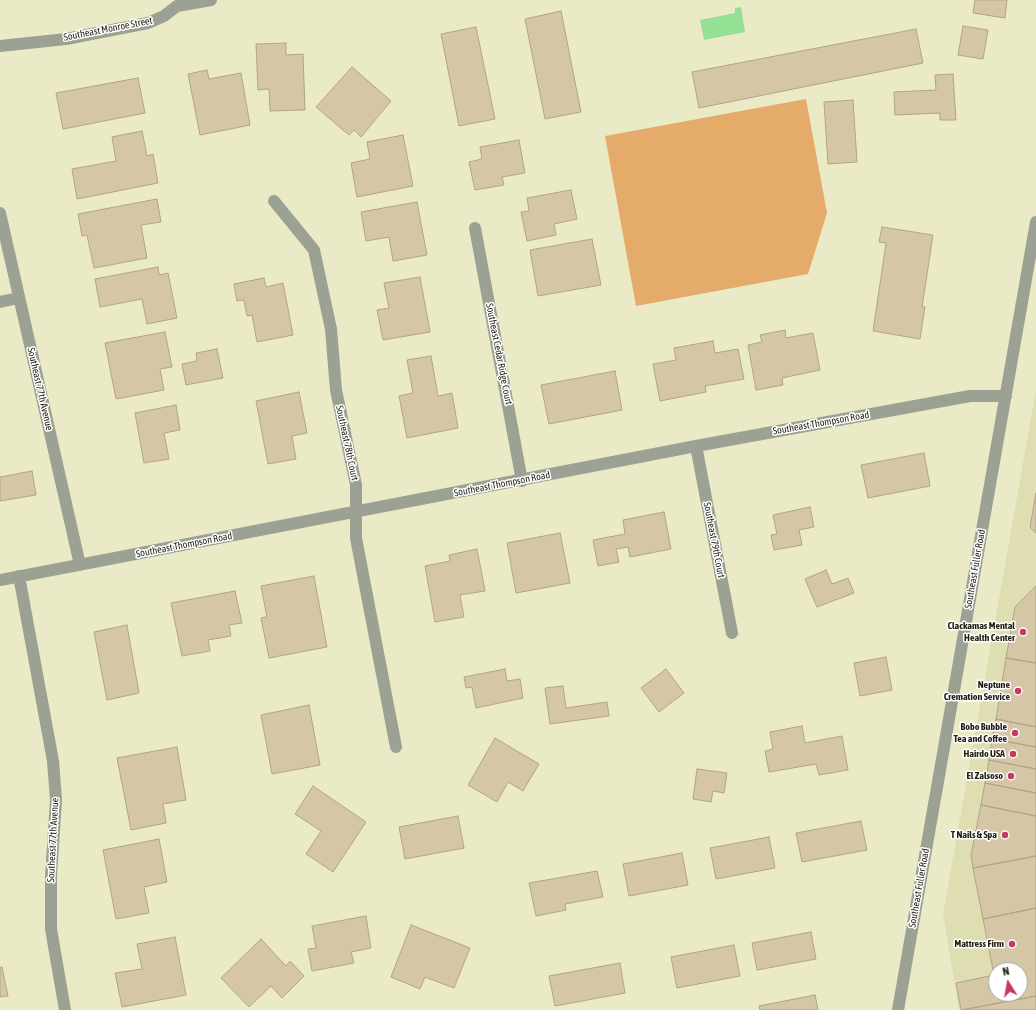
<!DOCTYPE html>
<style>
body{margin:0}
#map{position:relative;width:1036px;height:1010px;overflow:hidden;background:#eaeac7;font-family:"Asap Condensed",sans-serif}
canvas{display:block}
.north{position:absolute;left:988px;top:962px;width:40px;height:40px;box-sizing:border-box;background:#fff;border:1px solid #a6a5a0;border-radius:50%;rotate:349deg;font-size:11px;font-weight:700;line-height:16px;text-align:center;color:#201f12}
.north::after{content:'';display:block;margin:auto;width:14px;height:18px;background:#c8395d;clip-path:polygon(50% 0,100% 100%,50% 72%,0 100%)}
</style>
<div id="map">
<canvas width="1036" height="1010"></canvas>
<div class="north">N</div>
</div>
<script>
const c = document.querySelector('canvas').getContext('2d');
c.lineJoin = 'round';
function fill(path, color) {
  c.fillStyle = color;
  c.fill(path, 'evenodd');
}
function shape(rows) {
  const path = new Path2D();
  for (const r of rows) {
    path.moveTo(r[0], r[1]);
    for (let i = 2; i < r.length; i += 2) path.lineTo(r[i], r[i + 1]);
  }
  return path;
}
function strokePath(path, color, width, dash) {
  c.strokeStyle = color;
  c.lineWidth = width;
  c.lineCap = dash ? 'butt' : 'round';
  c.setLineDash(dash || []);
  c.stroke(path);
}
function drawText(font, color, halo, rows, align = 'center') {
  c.font = font + ' "Asap Condensed",sans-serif';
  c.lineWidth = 3;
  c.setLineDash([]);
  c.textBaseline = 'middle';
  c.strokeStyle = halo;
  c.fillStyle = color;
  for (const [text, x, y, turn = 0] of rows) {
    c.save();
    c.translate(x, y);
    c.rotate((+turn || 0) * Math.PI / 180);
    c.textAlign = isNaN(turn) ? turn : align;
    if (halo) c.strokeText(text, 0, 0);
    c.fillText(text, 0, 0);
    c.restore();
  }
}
const built = shape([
 [1036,390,1036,1010,959,1010,943,914],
 [996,970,1020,970,1020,994,996,994]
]);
const green = shape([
 [806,99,827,213,808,274,636,306,605,136]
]);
const water = shape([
 [741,7,745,32,704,40,700,20,735,13,735,8]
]);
const building = shape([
 [975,0,1007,0,1005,18,973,13,975,0],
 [561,11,581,112,545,119,525,19,561,11],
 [963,26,988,30,983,59,958,55,963,26],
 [476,27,495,119,459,126,441,34,476,27],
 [916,29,923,63,699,108,692,72,916,29],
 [286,43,286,55,303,54,305,110,270,111,269,89,258,90,256,44,286,43],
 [352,67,391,101,361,137,354,130,349,135,316,107,352,67],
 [207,70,209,79,241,73,250,125,200,135,188,74,207,70],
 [953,74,956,120,940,120,940,113,895,115,894,92,936,90,935,75,953,74],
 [138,78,145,113,63,129,56,93,138,78],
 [853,100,857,162,828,164,824,102,853,100],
 [142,131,147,156,153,154,158,183,77,199,72,169,116,161,112,137,142,131],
 [403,135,413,186,357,197,351,163,370,159,367,142,403,135],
 [519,140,525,173,502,177,504,185,475,190,469,162,482,159,480,147,519,140],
 [571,190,577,219,554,224,556,235,527,241,521,212,529,211,527,198,571,190],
 [157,199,161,222,141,225,147,258,94,268,87,235,82,236,78,214,157,199],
 [417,202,427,255,393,261,389,237,366,241,361,212,417,202],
 [882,227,933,235,922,307,925,307,920,339,873,331,886,243,879,242,882,227],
 [592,239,601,285,538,296,530,250,592,239],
 [158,267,159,275,168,273,177,318,147,324,142,299,100,307,95,279,158,267],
 [420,277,430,332,383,340,377,310,389,308,384,283,420,277],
 [264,278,266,287,283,283,293,335,257,342,252,315,247,316,244,300,237,301,234,284,264,278],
 [785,330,786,338,813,333,820,370,782,378,783,385,756,390,748,345,762,342,760,335,785,330],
 [165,332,172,367,160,369,164,390,116,399,105,343,165,332],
 [713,341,715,353,738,349,744,379,705,386,706,392,660,401,653,364,676,360,674,348,713,341],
 [217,349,223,378,186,385,182,364,197,361,196,353,217,349],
 [431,356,438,396,452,393,458,428,407,438,399,396,413,393,407,360,431,356],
 [615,371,622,410,549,424,541,385,615,371],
 [299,392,307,433,292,436,296,459,268,464,256,401,299,392],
 [176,405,180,430,164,433,169,459,144,463,135,413,176,405],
 [924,453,930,486,868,498,861,465,924,453],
 [32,471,36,495,0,501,0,477,32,471],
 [1036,493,1036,533,1030,527,1036,493],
 [810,507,814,527,799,530,802,545,774,550,771,535,777,534,773,515,810,507],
 [664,512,671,549,630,557,628,547,616,549,619,562,598,566,593,540,625,534,623,520,664,512],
 [560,533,570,583,516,593,507,543,560,533],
 [477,549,485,591,460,595,464,617,435,622,425,566,450,561,449,555,477,549],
 [826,570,832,584,848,578,854,593,817,607,805,579,826,570],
 [314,576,327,647,269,658,261,618,267,617,261,586,314,576],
 [1036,586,1036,663,1006,658,1015,607,1036,586],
 [235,591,242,623,229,625,231,636,208,640,210,651,182,656,171,603,235,591],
 [127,625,139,693,107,700,94,632,127,625],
 [886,657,892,690,860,696,854,663,886,657],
 [1006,658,1036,663,1036,727,996,719,1006,658],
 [505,669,507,681,520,679,523,698,476,708,472,687,466,688,464,677,505,669],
 [666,669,684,693,659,712,641,688,666,669],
 [563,686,566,708,607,702,609,716,550,724,545,688,563,686],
 [309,705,320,765,272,774,261,715,309,705],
 [996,719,1036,727,1036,747,992,739,996,719],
 [802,726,805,743,842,736,848,770,819,775,816,764,769,772,765,751,773,749,770,732,802,726],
 [495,738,539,764,523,791,508,782,497,802,468,785,495,738],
 [992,739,1036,747,1036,769,989,760,992,739],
 [177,747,186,800,163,804,166,823,131,830,117,758,177,747],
 [989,760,1036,769,1036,793,985,783,989,760],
 [697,769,727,773,724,793,713,791,711,802,693,799,697,769],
 [985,783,1036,793,1036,816,981,805,985,783],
 [313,786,366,822,333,872,306,854,321,831,295,814,313,786],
 [981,805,1036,816,1036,856,973,868,971,855,981,805],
 [458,816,464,848,405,859,399,827,458,816],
 [861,821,867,850,802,862,796,833,861,821],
 [769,837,775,868,716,879,710,848,769,837],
 [159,839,167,882,144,887,149,913,116,919,103,850,159,839],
 [682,853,688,885,629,896,623,864,682,853],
 [1036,856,1036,908,983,919,973,868,1036,856],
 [597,871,603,897,565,904,566,910,536,916,529,883,597,871],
 [1036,908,1036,996,961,1010,956,983,994,975,983,919,1036,908],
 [996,970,1020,970,1020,994,996,994,996,970],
 [366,916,371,948,351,952,354,963,312,971,308,949,316,948,312,926,366,916],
 [411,925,470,948,454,988,425,977,420,989,391,977,411,925],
 [811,932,816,959,757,970,752,943,811,932],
 [175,937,186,995,122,1007,115,973,142,969,137,944,175,937],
 [261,939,286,966,290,961,304,976,282,998,271,986,249,1007,221,978,261,939],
 [734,945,740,976,677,988,671,957,734,945],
 [620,963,625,993,555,1006,549,976,620,963],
 [2,967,8,996,0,997,0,968,2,967],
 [815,995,818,1010,760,1010,759,1006,815,995],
 [1036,996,1036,1010,963,1010,1036,996]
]);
const minor = shape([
 [0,46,66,39,148,23,164,16,177,6,211,0],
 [274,201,314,250,331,329,336,390,356,485,356,538,396,747],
 [0,213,80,565],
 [475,228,522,481],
 [0,302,19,298],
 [696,446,732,633],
 [19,576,53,761,56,800,51,876,51,929,65,1010],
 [0,580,696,446,970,396,1006,396],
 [898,1010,1036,222]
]);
const markers = [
 [1023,632,4,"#c8395d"],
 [1018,691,4,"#c8395d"],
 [1015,733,4,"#c8395d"],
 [1013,754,4,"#c8395d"],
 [1011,776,4,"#c8395d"],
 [1005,835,4,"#c8395d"],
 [1012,944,4,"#c8395d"]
];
const streetNames = [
 ["Southeast Monroe Street",108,29,-11],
 ["Southeast Cedar Ridge Court",499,354,79],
 ["Southeast 77th Avenue",40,389,77],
 ["Southeast Thompson Road",821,423,-10],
 ["Southeast 78th Court",347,443,78],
 ["Southeast Thompson Road",502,484,-11],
 ["Southeast 79th Court",714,540,79],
 ["Southeast Thompson Road",184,545,-11],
 ["Southeast Fuller Road",975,569,-80],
 ["Southeast 77th Avenue",53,840,-87],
 ["Southeast Fuller Road",919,888,-80]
];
const poiNames = [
 ["Clackamas Mental",1015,626],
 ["Health Center",1015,638],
 ["Neptune",1010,685],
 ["Cremation Service",1010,697],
 ["Bobo Bubble",1007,727],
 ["Tea and Coffee",1007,739],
 ["Hairdo USA",1005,754],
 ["El Zalsoso",1003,776],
 ["T Nails & Spa",997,835],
 ["Mattress Firm",1004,944]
];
fill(built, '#dfdeb3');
fill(green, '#e5ab6b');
fill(water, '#94e095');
fill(building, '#d5c6a6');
strokePath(building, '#b1a484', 1);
strokePath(minor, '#9ba193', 12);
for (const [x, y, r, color] of markers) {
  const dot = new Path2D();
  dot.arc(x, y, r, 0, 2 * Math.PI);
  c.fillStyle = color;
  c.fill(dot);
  strokePath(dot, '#fff', 1.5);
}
drawText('10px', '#201f12', '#fff', streetNames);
drawText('bold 10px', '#201f12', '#fff', poiNames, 'right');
</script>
